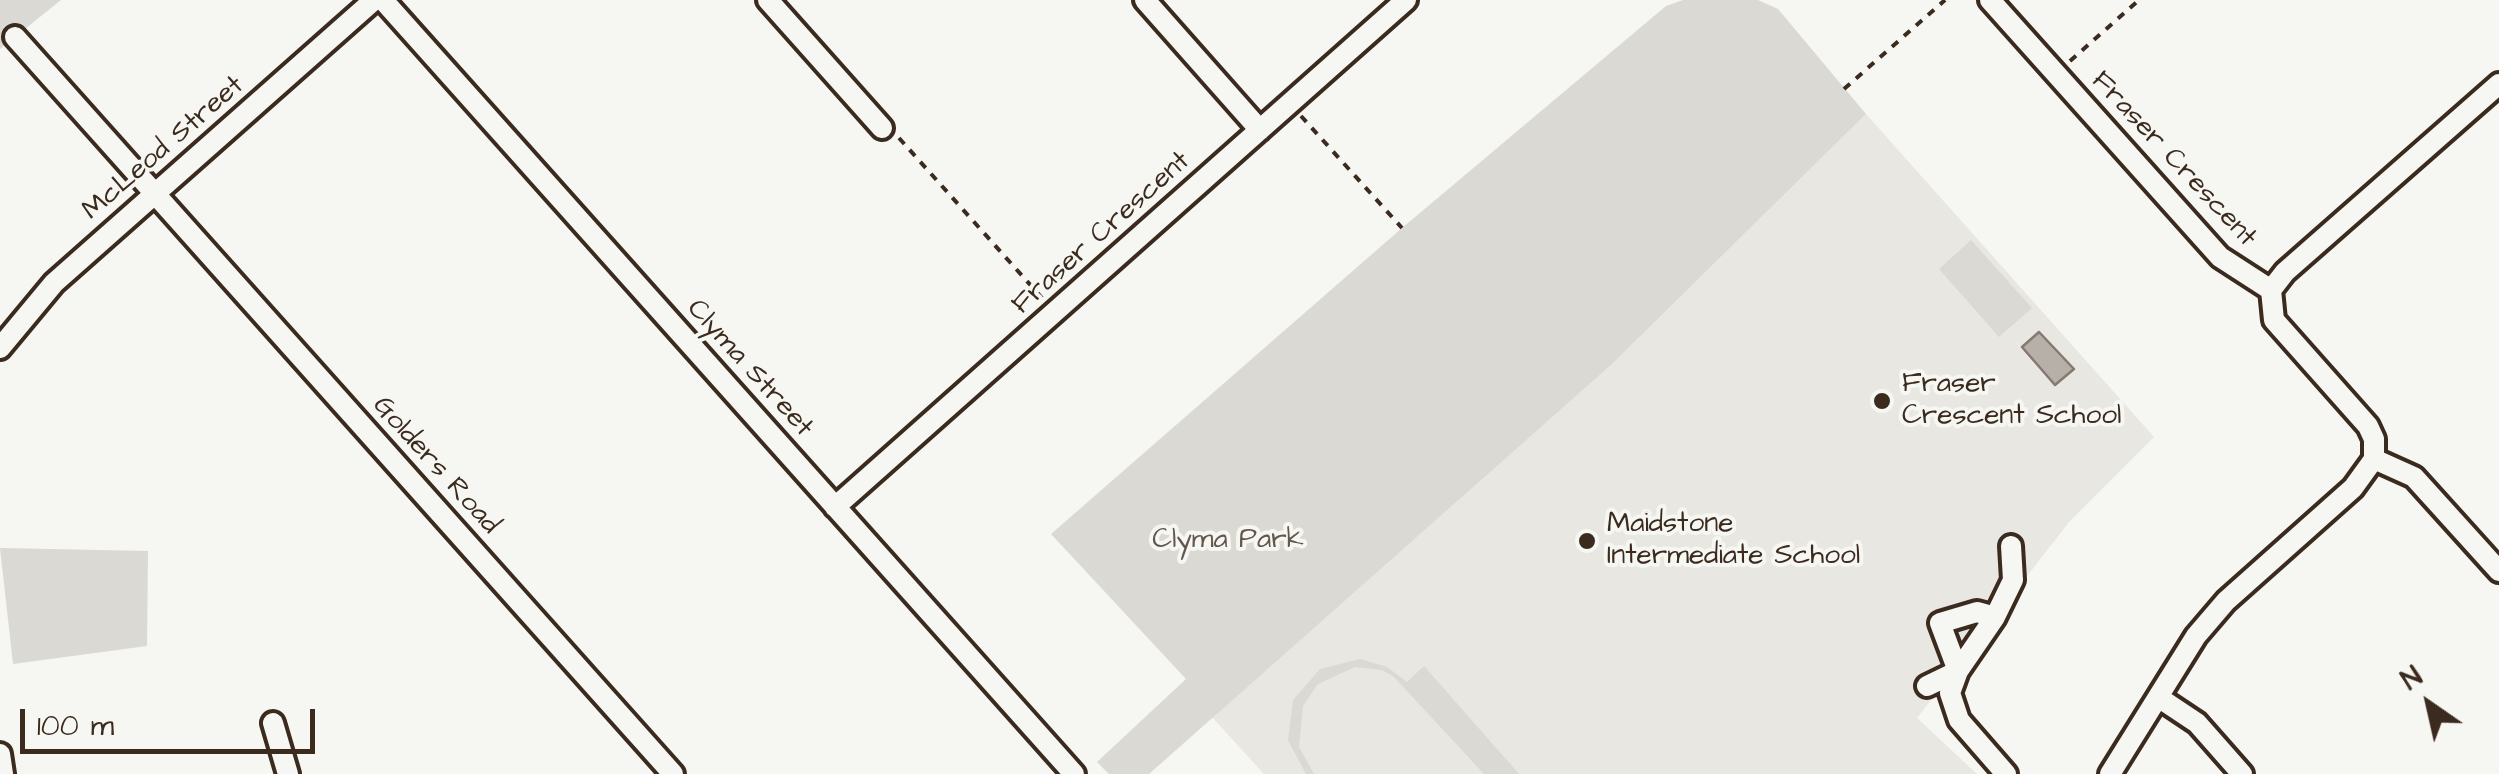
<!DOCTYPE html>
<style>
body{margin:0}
#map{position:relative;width:2499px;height:774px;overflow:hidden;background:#f6f6f2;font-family:"Architects Daughter",sans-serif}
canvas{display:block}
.north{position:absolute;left:2379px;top:654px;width:100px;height:100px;-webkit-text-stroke:8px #f6f6f2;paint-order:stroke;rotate:326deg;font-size:28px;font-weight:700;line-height:40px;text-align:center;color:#3b2a1e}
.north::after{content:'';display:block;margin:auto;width:35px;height:45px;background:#3b2a1e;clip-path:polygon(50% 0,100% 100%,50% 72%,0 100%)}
.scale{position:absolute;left:20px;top:709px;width:295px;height:45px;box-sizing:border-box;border:5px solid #3b2a1e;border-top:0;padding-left:12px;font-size:30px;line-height:35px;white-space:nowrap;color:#3b2a1e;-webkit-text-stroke:8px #f6f6f2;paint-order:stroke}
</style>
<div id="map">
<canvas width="2499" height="774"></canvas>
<div class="north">N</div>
<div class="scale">100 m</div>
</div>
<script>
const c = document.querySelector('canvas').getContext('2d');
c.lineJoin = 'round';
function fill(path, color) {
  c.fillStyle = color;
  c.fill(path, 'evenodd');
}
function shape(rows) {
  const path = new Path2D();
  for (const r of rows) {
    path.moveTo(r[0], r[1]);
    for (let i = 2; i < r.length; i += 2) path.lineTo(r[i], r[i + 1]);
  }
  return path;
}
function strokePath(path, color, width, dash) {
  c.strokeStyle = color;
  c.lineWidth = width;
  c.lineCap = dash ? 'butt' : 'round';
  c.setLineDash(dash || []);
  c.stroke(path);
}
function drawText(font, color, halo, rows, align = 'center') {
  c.font = font + ' "Architects Daughter",sans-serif';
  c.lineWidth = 8;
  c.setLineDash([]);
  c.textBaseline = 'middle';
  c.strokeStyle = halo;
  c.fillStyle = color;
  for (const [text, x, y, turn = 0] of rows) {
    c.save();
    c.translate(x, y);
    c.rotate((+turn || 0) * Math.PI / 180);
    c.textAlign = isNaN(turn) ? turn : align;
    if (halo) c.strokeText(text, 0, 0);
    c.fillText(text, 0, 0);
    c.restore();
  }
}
const built = shape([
 [1866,114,2154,437,2069,522,1917,718,1977,774,1264,774,1212,717,1611,365]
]);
const green = shape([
 [0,0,61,0,0,49],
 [1683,0,1758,0,1778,9,1866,114,1611,365,1149,774,1109,774,1097,762,1186,679,1051,534,1402,228,1666,6],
 [1971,240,2032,308,1999,337,1939,269],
 [0,548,148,551,147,646,13,664],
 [1360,659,1387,667,1407,682,1424,666,1519,774,1484,774,1394,677,1382,670,1355,667,1318,684,1303,706,1299,747,1314,774,1306,774,1288,740,1293,700,1320,669]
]);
const water = shape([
 [2039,332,2074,369,2055,385,2022,347,2039,332]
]);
const path = shape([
 [2070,61,2139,0],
 [1844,89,1945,0],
 [1301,116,1402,228],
 [899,138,1042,298]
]);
const minor = shape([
 [383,0,1074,774],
 [768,0,882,128],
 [1145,0,1260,130],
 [1990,0,2220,257,2271,290,2274,320,2368,426,2374,439,2374,459,2414,477,2499,571],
 [15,37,673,774],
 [2271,290,2285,272,2499,84],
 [0,348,54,283,374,0],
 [835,507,1406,0],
 [1958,671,1940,623,1977,612,1995,617],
 [1927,686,1958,671],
 [2158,697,2197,723,2242,774],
 [273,723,288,774],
 [0,754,3,774],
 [2006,774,1959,720,1950,693,1958,671,1995,617,2013,580,2011,546],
 [2110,774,2196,636,2226,601,2353,488,2374,459]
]);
const markers = [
 [1882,401,10,"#3b2a1e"],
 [1587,541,10,"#3b2a1e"]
];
const streetNames = [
 ["McLeod Street",164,149,-41],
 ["Fraser Crescent",2173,160,47],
 ["Fraser Crescent",1102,234,-42],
 ["Clyma Street",749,369,48],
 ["Golders Road",435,466,48]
];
const poiNames = [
 ["Fraser",1902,385],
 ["Crescent School",1902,417],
 ["Maidstone",1607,525],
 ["Intermediate School",1607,557]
];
const parkNames = [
 ["Clyma Park",1228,541]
];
fill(built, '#e8e7e2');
fill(green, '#dad9d3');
fill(water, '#b6b0a9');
strokePath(water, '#857a71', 2.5);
strokePath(minor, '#3b2a1e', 28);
strokePath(path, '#3b2a1e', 4, [8, 8]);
strokePath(minor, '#f6f6f2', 20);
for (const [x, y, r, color] of markers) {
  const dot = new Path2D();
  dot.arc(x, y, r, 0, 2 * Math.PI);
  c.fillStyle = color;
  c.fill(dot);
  strokePath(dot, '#f6f6f2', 4);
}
drawText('28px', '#3b2a1e', '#f6f6f2', streetNames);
drawText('28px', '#3b2a1e', '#f6f6f2', poiNames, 'left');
drawText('28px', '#63564b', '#f6f6f2', parkNames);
</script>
